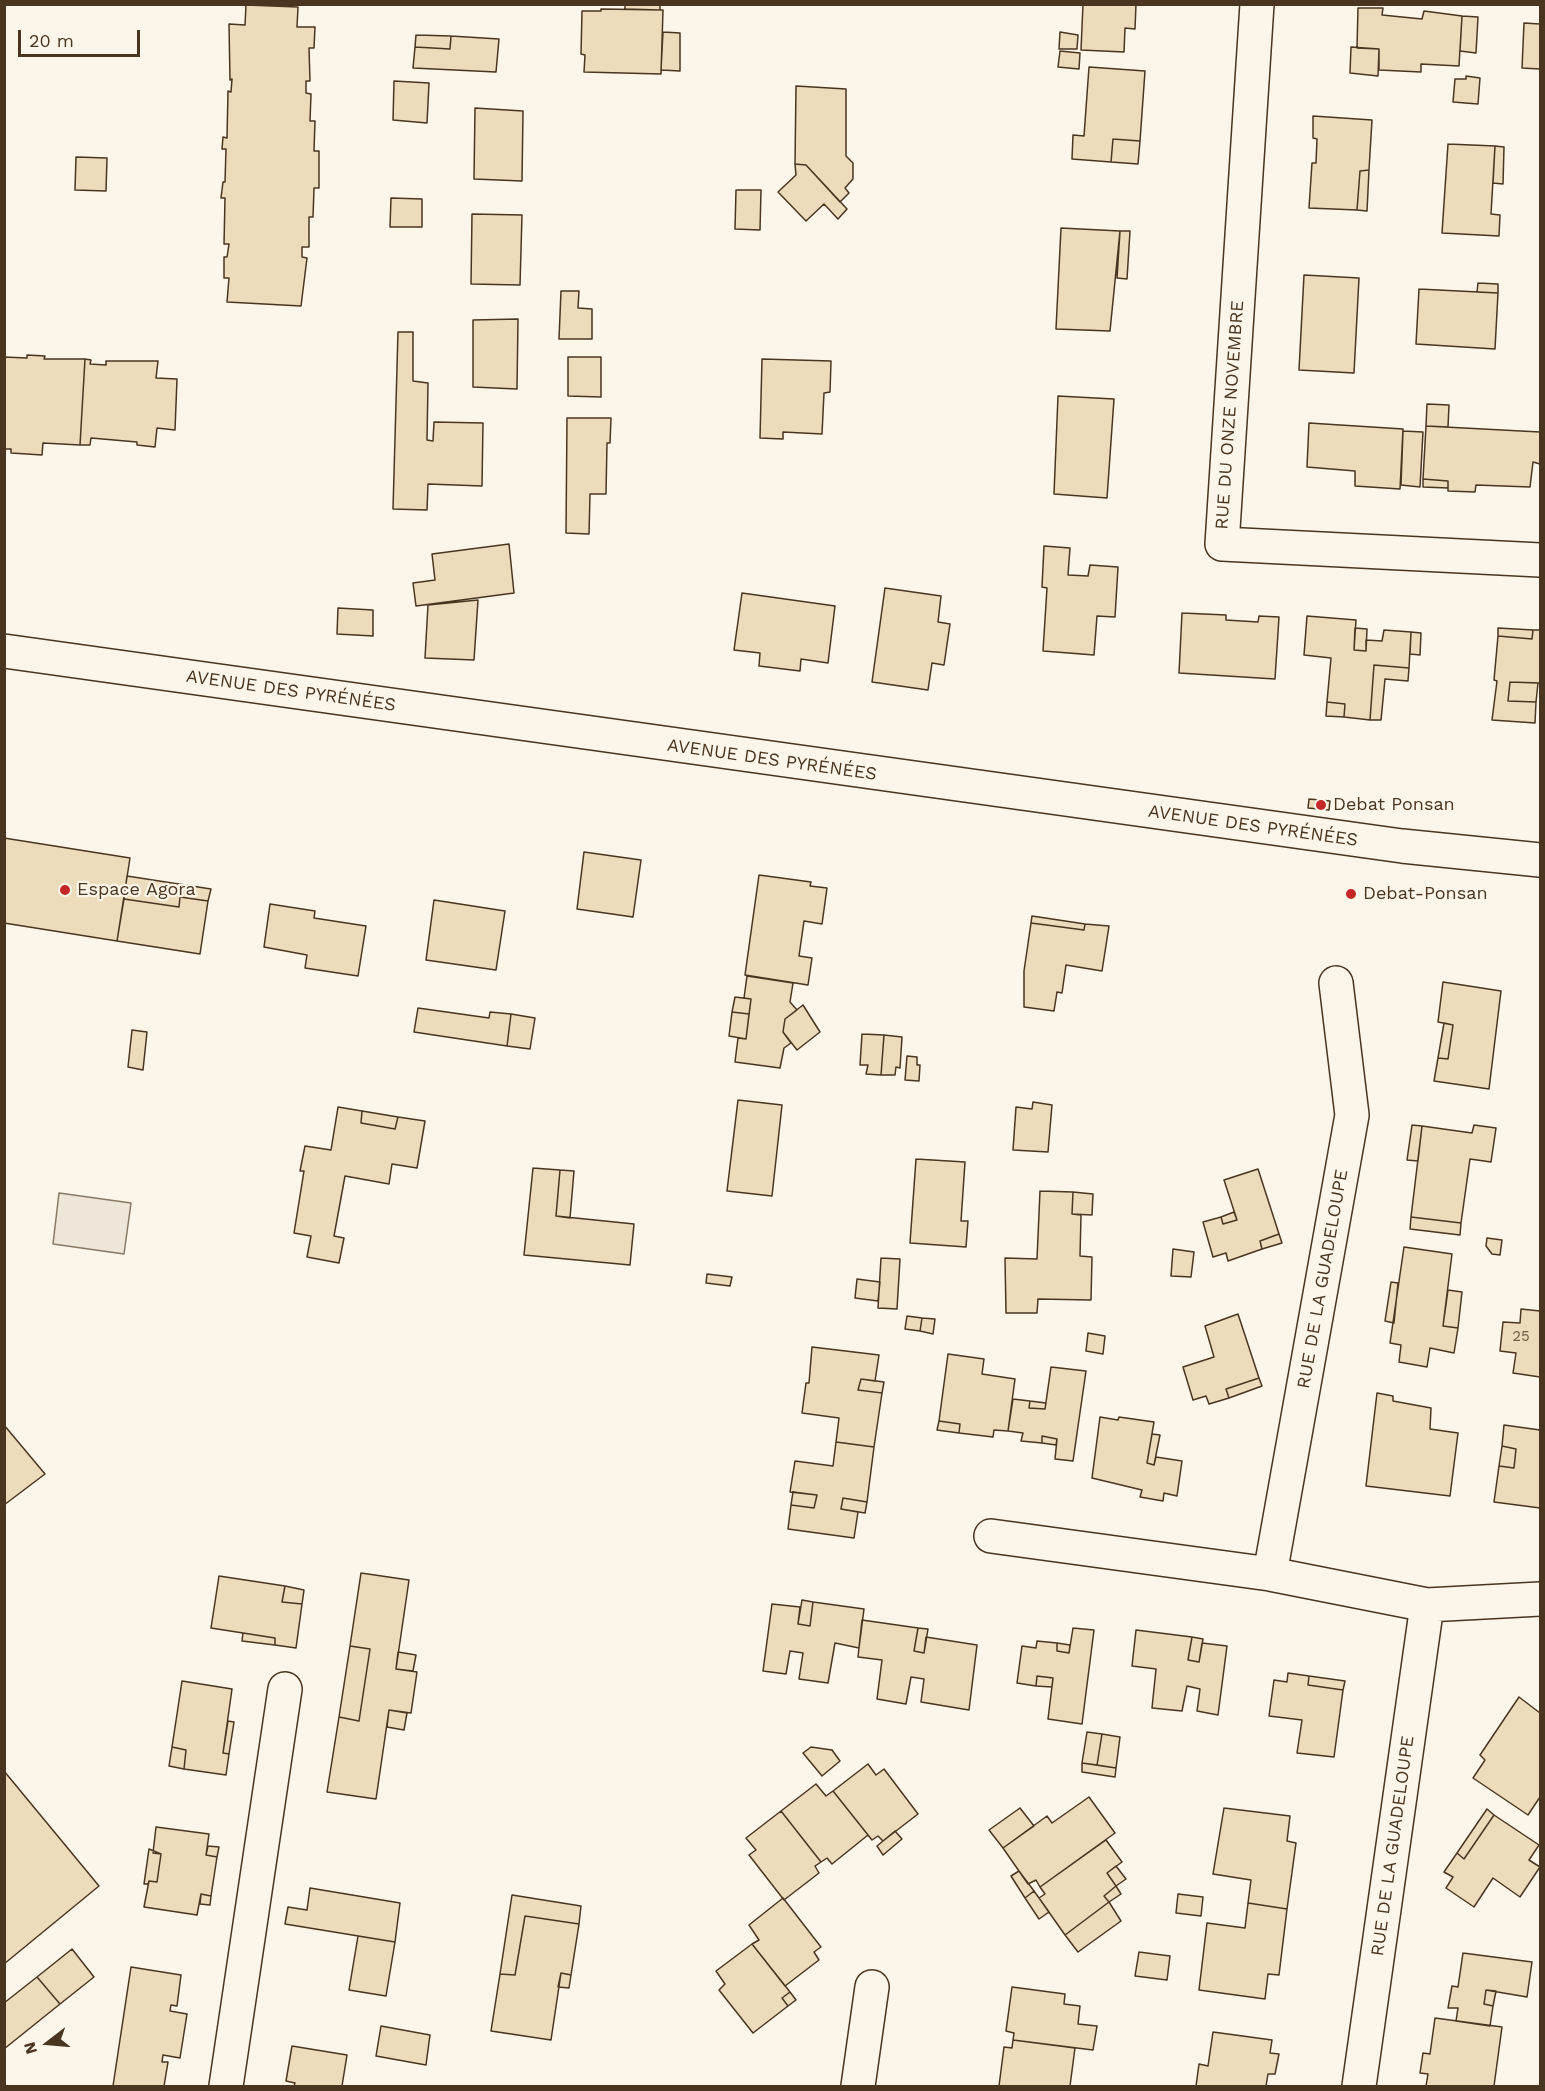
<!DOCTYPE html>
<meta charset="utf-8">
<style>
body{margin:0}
#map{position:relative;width:1545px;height:2091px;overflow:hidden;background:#fbf6e9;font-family:"Work Sans",sans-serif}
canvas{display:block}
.frame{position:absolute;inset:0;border:6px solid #4a3520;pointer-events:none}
.north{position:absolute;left:18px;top:2013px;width:60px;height:60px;-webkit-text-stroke:4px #fbf6e9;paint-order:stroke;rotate:254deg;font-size:16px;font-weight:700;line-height:24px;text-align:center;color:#4a3520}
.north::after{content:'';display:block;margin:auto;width:21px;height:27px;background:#4a3520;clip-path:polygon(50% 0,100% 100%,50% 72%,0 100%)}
.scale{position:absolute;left:18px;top:30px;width:122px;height:27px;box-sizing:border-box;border:3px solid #4a3520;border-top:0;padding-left:8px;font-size:18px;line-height:21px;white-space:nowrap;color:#4a3520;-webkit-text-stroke:4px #fbf6e9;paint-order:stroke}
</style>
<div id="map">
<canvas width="1545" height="2091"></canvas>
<div class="frame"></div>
<div class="north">N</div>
<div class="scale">20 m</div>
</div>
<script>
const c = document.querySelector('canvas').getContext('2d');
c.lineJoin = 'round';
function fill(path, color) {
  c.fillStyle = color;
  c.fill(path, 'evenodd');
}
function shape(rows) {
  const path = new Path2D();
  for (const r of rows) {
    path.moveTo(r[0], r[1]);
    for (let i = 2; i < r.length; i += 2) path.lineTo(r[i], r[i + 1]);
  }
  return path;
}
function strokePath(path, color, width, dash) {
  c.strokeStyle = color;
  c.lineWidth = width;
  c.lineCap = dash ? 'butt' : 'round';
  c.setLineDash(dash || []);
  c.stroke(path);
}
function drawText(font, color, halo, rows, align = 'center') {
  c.font = font + ' "Work Sans",sans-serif';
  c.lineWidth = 4.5;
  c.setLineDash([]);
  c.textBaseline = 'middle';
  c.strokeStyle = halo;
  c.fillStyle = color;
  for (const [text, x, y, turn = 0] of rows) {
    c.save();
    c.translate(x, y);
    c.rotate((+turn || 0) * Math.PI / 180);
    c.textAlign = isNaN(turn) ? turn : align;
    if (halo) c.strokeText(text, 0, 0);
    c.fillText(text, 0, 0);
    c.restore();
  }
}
const green = shape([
 [59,1193,131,1203,124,1254,53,1244,59,1193]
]);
const building = shape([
 [625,4,660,4,660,10,625,9,625,4],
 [1083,4,1136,4,1135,29,1125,28,1124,52,1081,50,1083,4],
 [246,5,298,7,297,27,315,27,314,48,309,48,310,81,306,81,306,93,311,94,310,121,315,121,314,151,319,151,319,188,314,188,313,217,309,217,309,247,302,247,302,257,307,258,301,306,227,302,229,278,224,278,224,257,227,257,229,244,224,244,225,198,221,198,223,182,225,182,226,149,222,149,223,137,227,138,228,91,231,92,232,79,230,80,229,24,245,25,246,5],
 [1358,8,1383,8,1382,15,1422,19,1424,11,1462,16,1459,66,1421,64,1421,72,1379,70,1379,49,1357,48,1358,8],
 [601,9,663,10,661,74,584,72,585,55,581,54,582,11,601,11,601,9],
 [1462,16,1478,17,1476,53,1460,51,1462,16],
 [1524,23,1540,24,1540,69,1522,68,1524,23],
 [663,32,680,33,680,71,661,70,663,32],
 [1060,32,1078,35,1077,49,1059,49,1060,32],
 [416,35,451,36,450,49,415,47,416,35],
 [451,36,499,39,496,72,413,68,415,47,450,49,451,36],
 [1351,47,1379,49,1378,76,1350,73,1351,47],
 [1060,51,1080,53,1079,69,1058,67,1060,51],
 [1089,67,1145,71,1140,141,1113,139,1111,162,1072,159,1073,135,1084,136,1089,67],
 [1466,76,1480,78,1478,104,1453,102,1455,79,1466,79,1466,76],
 [394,81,429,83,427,123,393,120,394,81],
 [796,86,846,89,846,156,853,163,853,179,845,188,849,193,840,202,806,165,795,164,796,86],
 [475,108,523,111,522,181,474,179,475,108],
 [1313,116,1372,120,1369,170,1360,171,1357,210,1309,208,1312,163,1316,163,1317,139,1313,138,1313,116],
 [1113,139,1140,141,1138,164,1111,162,1113,139],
 [1448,144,1495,146,1491,214,1500,215,1499,236,1442,233,1448,144],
 [1495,146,1504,147,1503,184,1493,183,1495,146],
 [76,157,107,158,106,191,75,190,76,157],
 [795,164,806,165,847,209,838,219,824,204,806,221,778,192,796,175,795,164],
 [1369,170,1367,211,1357,210,1360,171,1369,170],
 [736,190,761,190,760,230,735,229,736,190],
 [391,198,422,199,422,227,390,227,391,198],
 [472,214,522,215,520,285,471,284,472,214],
 [1061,228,1120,231,1110,331,1056,329,1061,228],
 [1120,231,1130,231,1127,279,1117,278,1120,231],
 [1304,275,1359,278,1354,373,1299,370,1304,275],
 [1478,283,1498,284,1498,293,1477,292,1478,283],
 [1419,289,1498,293,1495,349,1416,344,1419,289],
 [561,291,579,291,578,308,592,309,592,339,559,339,561,291],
 [518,319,517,389,473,387,473,320,518,319],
 [398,332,413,332,413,381,428,383,427,440,433,441,434,422,483,423,482,486,428,484,427,510,393,509,398,332],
 [27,355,45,356,44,359,85,359,80,445,43,443,42,455,11,453,11,449,4,449,4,357,27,358,27,355],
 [568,357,601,357,601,397,568,396,568,357],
 [85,359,91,360,90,364,106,365,106,361,158,361,156,378,177,379,175,430,157,428,155,447,137,445,137,442,91,438,90,445,80,445,85,359],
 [762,359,831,361,830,392,824,393,822,434,783,432,783,439,760,438,762,359],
 [1058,396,1114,399,1107,498,1054,494,1058,396],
 [1427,404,1449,405,1448,427,1426,426,1427,404],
 [567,418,611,418,610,443,607,443,606,494,590,494,589,534,566,533,567,418],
 [1309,423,1403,429,1400,489,1355,486,1355,471,1307,467,1309,423],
 [1426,426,1540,432,1540,464,1533,462,1530,487,1476,485,1475,492,1448,491,1448,481,1423,479,1426,426],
 [1403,431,1423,432,1420,487,1401,485,1403,431],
 [1423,479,1448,481,1448,488,1423,487,1423,479],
 [509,544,514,593,416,606,413,583,435,580,432,554,509,544],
 [1044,546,1070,548,1068,575,1088,576,1090,565,1118,567,1115,617,1097,616,1094,655,1043,651,1047,588,1042,587,1044,546],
 [885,588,941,596,938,622,950,624,944,665,932,663,928,690,872,682,885,588],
 [742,593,835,606,828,663,801,659,800,671,759,666,760,653,734,650,742,593],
 [478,600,474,660,425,658,428,605,478,600],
 [338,608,373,610,373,636,337,634,338,608],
 [1182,613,1226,615,1226,620,1258,622,1259,616,1279,617,1275,679,1179,673,1182,613],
 [1307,616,1356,620,1354,650,1366,651,1366,640,1382,641,1384,630,1411,632,1409,668,1374,665,1370,720,1344,717,1345,704,1327,702,1331,658,1304,655,1307,616],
 [1355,628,1367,629,1366,651,1354,650,1355,628],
 [1498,628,1533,630,1532,639,1498,636,1498,628],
 [1533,630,1540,630,1540,683,1510,682,1508,701,1536,702,1535,723,1492,720,1497,681,1494,680,1498,636,1532,639,1533,630],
 [1411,632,1421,633,1420,655,1410,654,1411,632],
 [1374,665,1409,668,1408,681,1385,679,1381,720,1370,720,1374,665],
 [1510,682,1538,683,1536,702,1508,701,1510,682],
 [1327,702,1345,704,1344,717,1326,716,1327,702],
 [1309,799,1330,801,1329,810,1308,808,1309,799],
 [4,838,130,858,117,941,4,923,4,838],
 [584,852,641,860,633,917,577,909,584,852],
 [759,875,811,882,810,886,827,888,822,924,804,921,799,956,812,958,808,985,745,975,759,875],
 [127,876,211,889,208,901,180,897,179,907,124,899,127,876],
 [180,897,208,901,200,954,117,941,124,899,179,907,180,897],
 [434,900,505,911,496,970,426,960,434,900],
 [270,904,315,911,314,918,366,926,358,976,305,968,307,955,264,947,270,904],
 [1032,916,1085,924,1084,930,1031,923,1032,916],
 [1031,923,1084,930,1085,924,1109,926,1102,971,1066,965,1062,993,1057,992,1054,1011,1024,1007,1024,971,1031,923],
 [747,976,793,983,790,1002,797,1010,785,1019,783,1032,791,1043,784,1048,780,1068,735,1062,738,1038,746,1039,751,999,744,998,747,976],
 [1443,982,1501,991,1489,1089,1434,1081,1438,1058,1448,1059,1453,1025,1438,1022,1443,982],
 [735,997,751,999,749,1014,732,1012,735,997],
 [803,1005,820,1032,797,1050,783,1032,785,1019,803,1005],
 [418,1008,489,1018,490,1012,511,1014,507,1046,414,1032,418,1008],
 [732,1012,749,1014,746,1039,729,1036,732,1012],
 [511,1014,535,1018,530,1049,507,1046,511,1014],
 [1444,1023,1453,1025,1448,1059,1438,1058,1444,1023],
 [132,1030,147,1032,143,1070,128,1067,132,1030],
 [862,1034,884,1035,881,1075,866,1074,868,1065,860,1065,862,1034],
 [884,1035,902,1037,900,1068,896,1067,895,1075,881,1075,884,1035],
 [907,1056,917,1057,917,1065,920,1065,919,1081,905,1080,907,1056],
 [738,1100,782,1105,772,1196,727,1191,738,1100],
 [1033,1102,1052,1105,1048,1152,1013,1150,1016,1107,1032,1109,1033,1102],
 [338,1107,362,1111,361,1123,395,1129,398,1117,425,1121,417,1168,392,1164,389,1184,345,1176,334,1236,344,1238,339,1263,307,1257,311,1236,294,1233,304,1171,300,1171,305,1146,331,1150,338,1107],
 [362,1111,398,1117,395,1129,361,1123,362,1111],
 [1412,1125,1422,1126,1418,1161,1407,1160,1412,1125],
 [1474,1125,1496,1128,1491,1162,1470,1159,1461,1223,1411,1217,1422,1126,1472,1133,1474,1125],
 [916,1159,965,1162,961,1221,968,1221,966,1247,910,1243,916,1159],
 [533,1168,560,1170,556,1216,634,1224,630,1265,524,1255,533,1168],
 [1258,1169,1279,1234,1260,1241,1262,1249,1228,1261,1226,1253,1213,1257,1203,1222,1221,1217,1223,1224,1237,1220,1224,1180,1258,1169],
 [560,1170,574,1171,570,1218,556,1216,560,1170],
 [1040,1191,1073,1192,1072,1214,1081,1215,1080,1256,1092,1257,1091,1300,1038,1299,1037,1313,1006,1313,1005,1258,1037,1259,1040,1191],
 [1073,1192,1093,1194,1092,1215,1072,1214,1073,1192],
 [1234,1212,1237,1220,1223,1224,1221,1217,1234,1212],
 [1411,1217,1461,1223,1460,1235,1410,1229,1411,1217],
 [1279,1234,1282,1243,1262,1249,1260,1241,1279,1234],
 [1487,1238,1502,1240,1500,1255,1492,1254,1486,1246,1487,1238],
 [1404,1247,1452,1254,1443,1326,1458,1328,1454,1353,1430,1348,1427,1367,1399,1362,1401,1345,1390,1343,1404,1247],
 [1173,1249,1194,1252,1191,1277,1171,1276,1173,1249],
 [881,1258,900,1259,897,1309,878,1308,881,1258],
 [707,1274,732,1277,730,1286,706,1283,707,1274],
 [857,1279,880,1282,878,1301,855,1298,857,1279],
 [1391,1282,1398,1283,1394,1323,1385,1321,1391,1282],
 [1448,1290,1462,1292,1458,1328,1443,1326,1448,1290],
 [1521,1309,1540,1311,1540,1377,1513,1373,1516,1353,1500,1351,1503,1322,1520,1323,1521,1309],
 [1238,1314,1259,1378,1226,1389,1229,1398,1209,1404,1206,1396,1193,1400,1183,1367,1214,1357,1205,1326,1238,1314],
 [907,1316,922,1318,920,1331,905,1329,907,1316],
 [922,1318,935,1319,933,1334,920,1331,922,1318],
 [1088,1333,1105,1336,1103,1354,1086,1351,1088,1333],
 [812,1347,879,1355,875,1381,861,1379,858,1390,882,1393,874,1447,836,1442,839,1418,802,1413,806,1383,809,1383,812,1347],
 [948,1354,984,1359,982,1374,1015,1379,1008,1431,994,1430,993,1437,959,1433,960,1424,939,1421,948,1354],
 [1051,1367,1086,1371,1073,1461,1055,1459,1057,1439,1042,1436,1042,1443,1021,1441,1023,1433,1008,1431,1013,1399,1030,1401,1029,1408,1045,1409,1051,1367],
 [1259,1378,1262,1386,1229,1398,1226,1389,1259,1378],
 [861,1379,884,1382,882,1393,858,1390,861,1379],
 [1377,1393,1393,1396,1393,1401,1431,1408,1430,1429,1458,1433,1450,1496,1366,1486,1377,1393],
 [1030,1401,1046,1403,1045,1409,1029,1408,1030,1401],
 [1100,1417,1118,1420,1119,1417,1154,1422,1147,1463,1154,1465,1156,1457,1182,1461,1177,1496,1164,1493,1163,1501,1140,1497,1142,1490,1092,1478,1100,1417],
 [939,1421,960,1424,959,1433,937,1430,939,1421],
 [4,1425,45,1474,4,1505,4,1425],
 [1504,1425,1540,1430,1540,1508,1494,1502,1499,1466,1514,1468,1516,1449,1502,1446,1504,1425],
 [1152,1434,1160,1435,1154,1465,1147,1463,1152,1434],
 [1042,1436,1057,1439,1056,1445,1042,1443,1042,1436],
 [836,1442,874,1447,867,1502,843,1498,841,1509,858,1512,854,1538,788,1529,791,1505,814,1508,817,1495,790,1492,795,1461,833,1466,836,1442],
 [1502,1446,1516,1449,1514,1468,1499,1466,1502,1446],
 [793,1492,817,1495,814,1508,791,1505,793,1492],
 [843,1498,867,1502,865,1513,841,1509,843,1498],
 [361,1573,409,1580,396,1669,417,1672,411,1713,389,1710,376,1799,327,1792,339,1717,359,1721,370,1649,350,1646,361,1573],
 [219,1576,285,1586,282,1602,302,1604,296,1648,275,1645,275,1638,211,1628,219,1576],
 [285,1586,304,1590,302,1604,282,1602,285,1586],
 [802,1600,813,1602,810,1626,798,1624,802,1600],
 [813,1602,864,1609,859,1648,835,1643,828,1683,799,1679,803,1653,790,1651,786,1674,763,1671,772,1604,800,1607,798,1624,810,1626,813,1602],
 [862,1620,918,1628,914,1651,924,1653,926,1637,977,1645,969,1710,921,1702,924,1679,911,1677,906,1704,877,1699,882,1660,858,1657,862,1620],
 [918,1628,928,1629,924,1653,914,1651,918,1628],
 [1073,1628,1094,1630,1082,1724,1048,1719,1053,1678,1037,1676,1036,1686,1017,1683,1022,1646,1036,1648,1037,1641,1057,1643,1057,1651,1069,1653,1073,1628],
 [1136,1630,1192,1637,1188,1660,1199,1662,1202,1643,1227,1646,1218,1715,1197,1711,1200,1689,1187,1686,1182,1711,1152,1708,1156,1669,1132,1666,1136,1630],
 [243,1633,275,1638,275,1645,242,1641,243,1633],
 [1192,1637,1203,1639,1199,1662,1188,1660,1192,1637],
 [1057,1643,1070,1645,1069,1653,1057,1651,1057,1643],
 [350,1646,370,1649,359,1721,339,1717,350,1646],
 [398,1652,416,1655,413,1671,396,1669,398,1652],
 [1288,1673,1309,1676,1308,1685,1343,1690,1334,1757,1297,1753,1302,1720,1269,1716,1274,1680,1287,1682,1288,1673],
 [1037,1676,1053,1678,1052,1687,1036,1686,1037,1676],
 [1309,1676,1345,1681,1343,1690,1308,1685,1309,1676],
 [182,1681,232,1689,223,1753,229,1754,226,1775,184,1769,186,1750,172,1747,182,1681],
 [1519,1697,1540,1713,1540,1797,1528,1815,1473,1778,1485,1760,1480,1755,1519,1697],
 [389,1710,407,1713,404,1730,387,1727,389,1710],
 [228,1721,234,1722,229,1754,223,1753,228,1721],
 [1087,1732,1102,1734,1097,1765,1082,1763,1087,1732],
 [1102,1734,1120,1737,1116,1768,1097,1765,1102,1734],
 [172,1747,186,1750,184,1769,169,1766,172,1747],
 [811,1747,832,1750,840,1761,822,1776,803,1753,811,1747],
 [1082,1763,1116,1768,1115,1777,1082,1772,1082,1763],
 [868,1764,876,1775,884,1769,918,1814,883,1841,878,1836,872,1840,833,1791,868,1764],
 [4,1771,99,1886,4,1964,4,1771],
 [816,1784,826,1796,833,1791,868,1835,832,1864,827,1858,821,1862,781,1811,816,1784],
 [1089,1797,1115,1833,1040,1887,1036,1880,1028,1884,1003,1848,1047,1816,1052,1823,1089,1797],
 [1020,1808,1034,1826,1003,1848,989,1830,1020,1808],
 [1224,1808,1290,1816,1287,1841,1296,1843,1287,1909,1248,1903,1251,1880,1213,1874,1224,1808],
 [1487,1809,1494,1815,1464,1859,1457,1853,1487,1809],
 [781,1811,821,1862,815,1866,819,1873,784,1900,749,1855,756,1850,746,1838,781,1811],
 [1494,1815,1539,1845,1529,1860,1540,1867,1520,1897,1493,1878,1474,1907,1446,1888,1453,1877,1444,1872,1457,1853,1464,1859,1494,1815],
 [156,1827,209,1834,206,1855,217,1857,211,1896,201,1894,197,1915,144,1907,149,1881,157,1882,161,1854,153,1853,156,1827],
 [895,1831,902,1839,883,1855,877,1846,895,1831],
 [1106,1840,1122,1862,1107,1873,1116,1886,1104,1896,1109,1902,1065,1935,1039,1898,1045,1894,1040,1887,1106,1840],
 [208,1846,219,1847,217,1857,206,1855,208,1846],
 [149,1849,161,1854,157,1882,149,1881,148,1884,144,1884,149,1849],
 [1116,1866,1126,1879,1116,1886,1107,1873,1116,1866],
 [1019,1871,1034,1891,1025,1898,1011,1876,1019,1871],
 [1116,1886,1121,1894,1109,1902,1104,1896,1116,1886],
 [310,1888,400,1903,395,1942,285,1924,288,1907,307,1910,310,1888],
 [1034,1891,1049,1912,1039,1919,1025,1898,1034,1891],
 [201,1894,211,1896,210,1905,200,1904,201,1894],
 [1178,1894,1203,1897,1201,1916,1176,1913,1178,1894],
 [512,1895,581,1906,579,1924,525,1916,515,1975,500,1974,512,1895],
 [783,1898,821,1947,814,1952,819,1960,785,1986,752,1944,759,1940,749,1925,783,1898],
 [1109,1902,1121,1921,1078,1952,1065,1935,1109,1902],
 [1248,1903,1287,1909,1279,1975,1268,1974,1265,1999,1199,1990,1207,1923,1245,1928,1248,1903],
 [525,1916,579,1924,571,1975,561,1973,551,2040,491,2031,500,1974,515,1975,525,1916],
 [358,1936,395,1942,386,1996,349,1990,358,1936],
 [752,1944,790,1992,782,1998,788,2006,753,2033,719,1990,725,1984,716,1971,752,1944],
 [72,1949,94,1977,60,2004,37,1977,72,1949],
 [1139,1952,1170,1956,1167,1980,1135,1976,1139,1952],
 [1463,1953,1532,1962,1527,1997,1486,1990,1484,2004,1493,2006,1490,2026,1456,2021,1458,2008,1448,2008,1452,1986,1458,1987,1463,1953],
 [131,1967,181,1975,177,2006,171,2005,170,2011,187,2014,180,2058,163,2055,162,2062,168,2062,164,2086,113,2086,131,1967],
 [561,1973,571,1975,569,1988,558,1987,561,1973],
 [37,1977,60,2004,4,2049,4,2003,37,1977],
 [1012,1987,1065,1994,1064,2004,1080,2006,1078,2024,1097,2026,1093,2050,1013,2040,1014,2033,1006,2031,1012,1987],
 [1486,1990,1496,1991,1493,2006,1484,2004,1486,1990],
 [790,1992,796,2000,788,2006,782,1998,790,1992],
 [1435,2018,1502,2027,1494,2086,1426,2086,1428,2074,1420,2073,1423,2053,1430,2054,1435,2018],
 [381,2026,430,2035,426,2065,376,2056,381,2026],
 [1213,2032,1272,2040,1270,2053,1279,2054,1275,2074,1268,2074,1266,2086,1196,2086,1199,2064,1208,2066,1213,2032],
 [1013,2040,1075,2048,1070,2086,999,2086,1004,2047,1012,2048,1013,2040],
 [292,2046,347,2055,342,2086,294,2086,295,2083,286,2081,292,2046]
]);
const minor = shape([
 [1257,4,1222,544,1540,560],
 [991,1536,1270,1574,1427,1605],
 [1270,1574,1352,1115,1336,983],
 [226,2086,285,1689],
 [858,2086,872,1987],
 [1359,2086,1427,1605,1540,1599]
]);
const secondary = shape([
 [4,651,1402,846,1540,860]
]);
const markers = [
 [1321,805,6,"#c62828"],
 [65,890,6,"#c62828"],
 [1351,894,6,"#c62828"]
];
const numberNames = [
 ["25",1521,1337]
];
const streetNames = [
 ["RUE DU ONZE NOVEMBRE",1230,415,-86],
 ["AVENUE DES PYRÉNÉES",291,691,8],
 ["AVENUE DES PYRÉNÉES",772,760,8],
 ["AVENUE DES PYRÉNÉES",1253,826,8],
 ["RUE DE LA GUADELOUPE",1323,1279,-80],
 ["RUE DE LA GUADELOUPE",1393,1846,-82]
];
const poiNames = [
 ["Debat Ponsan",1333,805],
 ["Espace Agora",77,890],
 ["Debat-Ponsan",1363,894]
];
fill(green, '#ede6d9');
strokePath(green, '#887966', 1.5);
fill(building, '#ecdcbc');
strokePath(building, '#4a3520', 1.5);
strokePath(minor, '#4a3520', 36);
strokePath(secondary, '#4a3520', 36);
strokePath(minor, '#fbf6e9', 33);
strokePath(secondary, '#fbf6e9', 33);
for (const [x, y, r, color] of markers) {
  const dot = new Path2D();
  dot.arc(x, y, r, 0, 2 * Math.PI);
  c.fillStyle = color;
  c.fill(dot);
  strokePath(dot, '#fbf6e9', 2);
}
drawText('15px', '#725f47', null, numberNames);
drawText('18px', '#4a3520', '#fbf6e9', streetNames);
drawText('18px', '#4a3520', '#fbf6e9', poiNames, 'left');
</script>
